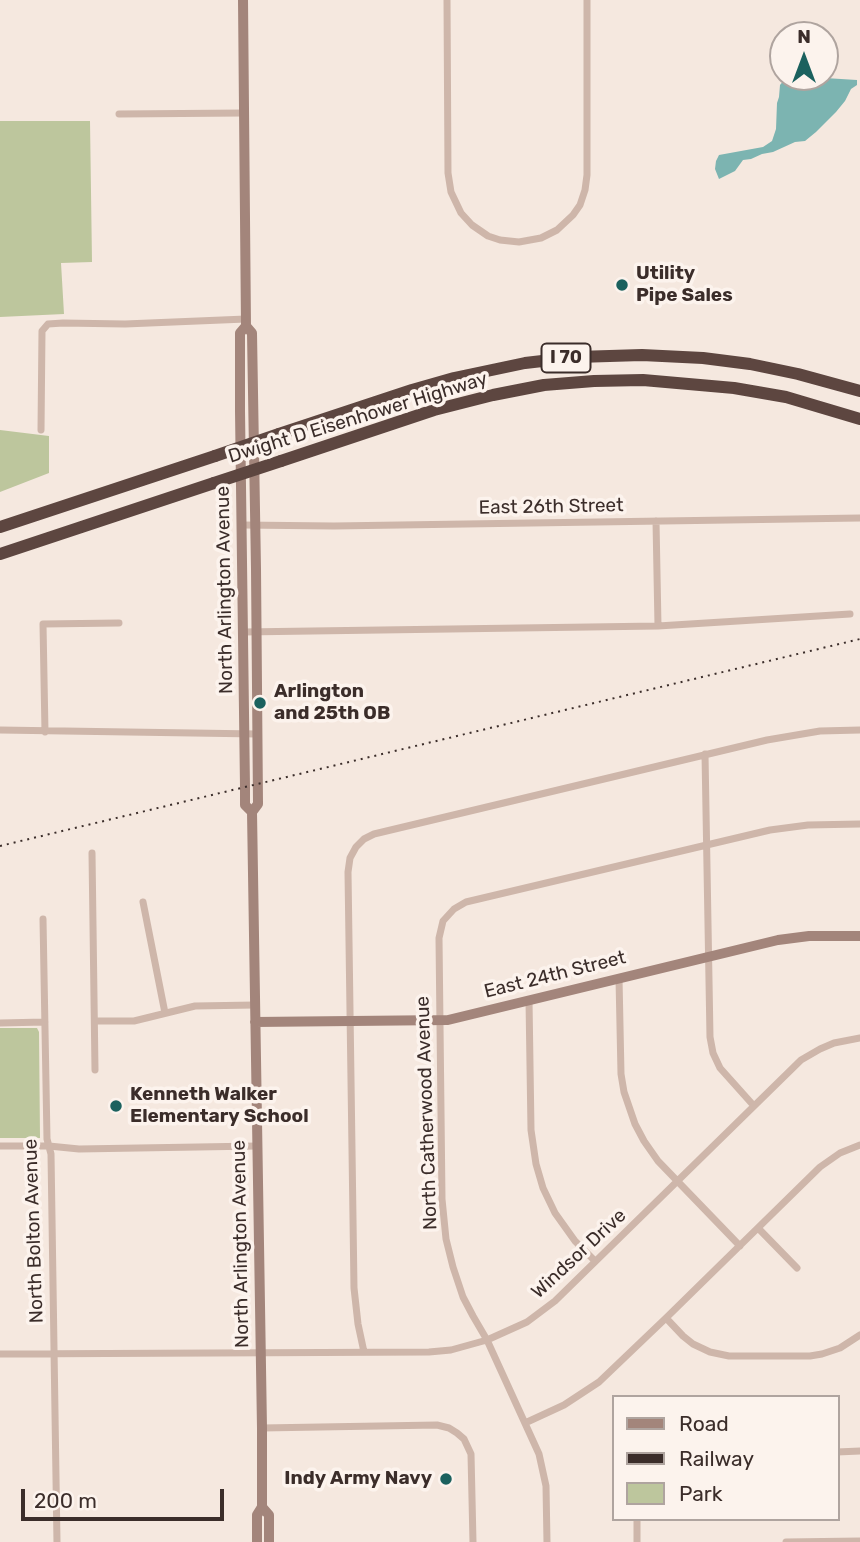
<!DOCTYPE html>
<style>
body{margin:0}
#map{position:relative;width:860px;height:1542px;overflow:hidden;background:#f5e8df;font-family:Rubik,sans-serif}
canvas{display:block}
.legend{position:absolute;left:612px;top:1395px;width:228px;height:126px;box-sizing:border-box;background:#fcf3ed;border:2px solid #afa49f;margin:0;padding:9px 12px;list-style:none;font-size:21px;color:#3b2d2a}
.legend li{display:flex;align-items:center;gap:14px;height:35px}
.legend b{width:35px;border:2px solid #afa49f}
.north{position:absolute;left:769px;top:21px;width:70px;height:70px;box-sizing:border-box;background:#fcf3ed;border:2px solid #afa49f;border-radius:50%;rotate:0deg;font-size:19px;font-weight:700;line-height:28px;text-align:center;color:#3b2d2a}
.north::after{content:'';display:block;margin:auto;width:24px;height:32px;background:#1b615e;clip-path:polygon(50% 0,100% 100%,50% 72%,0 100%)}
.scale{position:absolute;left:21px;top:1489px;width:203px;height:32px;box-sizing:border-box;border:4px solid #3b2d2a;border-top:0;padding-left:9px;font-size:21px;line-height:24px;white-space:nowrap;color:#3b2d2a;-webkit-text-stroke:5px #fcf3ed;paint-order:stroke}
</style>
<div id="map">
<canvas width="860" height="1542"></canvas>
<ul class="legend">
<li><b style="height:9px;background:#a3857b"></b>Road</li>
<li><b style="height:9px;background:#3b2d2a"></b>Railway</li>
<li><b style="height:19px;background:#bdc69d"></b>Park</li>
</ul>
<div class="north">N</div>
<div class="scale">200 m</div>
</div>
<script>
const c = document.querySelector('canvas').getContext('2d');
c.lineJoin = 'round';
function fill(path, color) {
  c.fillStyle = color;
  c.fill(path, 'evenodd');
}
function shape(rows) {
  const path = new Path2D();
  for (const r of rows) {
    path.moveTo(r[0], r[1]);
    for (let i = 2; i < r.length; i += 2) path.lineTo(r[i], r[i + 1]);
  }
  return path;
}
function strokePath(path, color, width, dash) {
  c.strokeStyle = color;
  c.lineWidth = width;
  c.lineCap = dash ? 'butt' : 'round';
  c.setLineDash(dash || []);
  c.stroke(path);
}
function drawText(font, color, halo, rows, align = 'center') {
  c.font = font + ' Rubik,sans-serif';
  c.lineWidth = 7;
  c.setLineDash([]);
  c.textBaseline = 'middle';
  c.strokeStyle = halo;
  c.fillStyle = color;
  for (const [text, x, y, turn = 0] of rows) {
    c.save();
    c.translate(x, y);
    c.rotate((+turn || 0) * Math.PI / 180);
    c.textAlign = isNaN(turn) ? turn : align;
    if (halo) c.strokeText(text, 0, 0);
    c.fillText(text, 0, 0);
    c.restore();
  }
}
const green = shape([
 [90,121,92,262,61,263,64,314,0,317,0,121],
 [0,430,49,436,49,473,0,492],
 [0,1028,37,1028,39,1032,40,1138,0,1138]
]);
const water = shape([
 [809,77,857,80,857,85,851,89,845,101,836,112,816,132,805,141,795,142,773,152,762,154,751,159,743,160,735,171,719,179,715,169,716,161,719,155,763,147,772,141,776,129,777,103,779,97,780,85,785,79]
]);
const street = shape([
 [447,0,448,173,451,192,461,213,472,225,488,236,500,240,519,242,541,238,557,230,573,215,580,205,585,190,587,175,587,0],
 [119,114,244,113],
 [41,430,42,331,48,324,63,323,125,324,246,319],
 [656,521,658,626],
 [242,525,334,526,860,518],
 [243,632,658,626,850,614],
 [0,730,257,734],
 [45,732,43,624,119,623],
 [705,754,710,1037,713,1053,720,1068,754,1106],
 [92,853,95,1070],
 [143,902,165,1013],
 [43,919,47,1139,51,1154,57,1542],
 [619,978,621,1074,624,1092,635,1124,644,1141,658,1161,740,1246],
 [529,1000,531,1130,536,1164,543,1188,555,1213,575,1241,595,1261],
 [95,1021,134,1021,195,1006,255,1005],
 [0,1023,45,1022],
 [0,1146,49,1146,79,1149,257,1146],
 [758,1228,797,1268],
 [666,1318,683,1336,693,1344,710,1352,729,1356,810,1356,822,1354,840,1348,860,1335],
 [364,1352,358,1324,354,1288,348,872,350,858,356,847,364,839,374,834,767,740,820,731,860,730],
 [0,1354,429,1352,451,1350,487,1340,527,1322,555,1301,801,1060,820,1049,834,1043,860,1038],
 [525,1423,564,1405,599,1382,666,1318,820,1167,840,1153,860,1145],
 [262,1428,437,1425,449,1428,457,1433,464,1439,471,1454,473,1542],
 [837,1452,860,1451],
 [637,1519,637,1542],
 [547,1542,546,1486,539,1454,487,1340,473,1316,463,1297,453,1267,446,1239,442,1199,439,938,443,921,454,909,466,902,770,830,808,825,860,824],
 [786,1542,860,1541]
]);
const secondary = shape([
 [243,0,246,326,252,333,256,569,258,804,252,812],
 [246,326,240,333,240,411,245,787,245,805,252,812,262,1428,262,1507,257,1515,257,1542],
 [255,1022,448,1020,778,940,809,936,860,936],
 [262,1507,269,1515,269,1542]
]);
const highway = shape([
 [279,434,412,390,454,378,525,363,577,357,642,355,703,358,750,364,798,374,860,391],
 [281,461,434,410,493,395,544,385,594,381,643,380,734,388,786,397,860,419],
 [0,527,215,456],
 [0,554,214,483]
]);
const rail = shape([
 [0,846,860,639]
]);
const highwayBridge = shape([
 [215,456,279,434],
 [214,483,281,461]
]);
const markers = [
 [622,285,7,"#1b615e"],
 [260,703,7,"#1b615e"],
 [116,1106,7,"#1b615e"],
 [446,1479,7,"#1b615e"]
];
const shields = [
 [566,358,49]
];
const shieldNames = [
 ["I 70",566,358]
];
const poiNames = [
 ["Utility",636,274],
 ["Pipe Sales",636,296],
 ["Arlington",274,692],
 ["and 25th OB",274,714],
 ["Kenneth Walker",130,1095],
 ["Elementary School",130,1117],
 ["Indy Army Navy",432,1479,"right"]
];
const streetNames = [
 ["Dwight D Eisenhower Highway",358,418,-17],
 ["East 26th Street",551,507,-1],
 ["North Arlington Avenue",225,590,-91],
 ["East 24th Street",555,975,-14],
 ["North Catherwood Avenue",427,1113,-92],
 ["North Bolton Avenue",34,1231,-92],
 ["North Arlington Avenue",241,1244,-91],
 ["Windsor Drive",579,1254,-43]
];
fill(green, '#bdc69d');
fill(water, '#7cb4b1');
strokePath(street, '#ceb6aa', 7);
strokePath(secondary, '#a3857b', 10);
strokePath(highway, '#5d4640', 12);
strokePath(rail, '#3b2d2a', 2, [2, 5]);
strokePath(highwayBridge, '#5d4640', 12);
for (const [x, y, r, color] of markers) {
  const dot = new Path2D();
  dot.arc(x, y, r, 0, 2 * Math.PI);
  c.fillStyle = color;
  c.fill(dot);
  strokePath(dot, '#fcf3ed', 2.5);
}
for (const [x, y, w] of shields) {
  const box = new Path2D();
  box.roundRect(x - w / 2, y - 14.5, w, 29, 5);
  c.fillStyle = '#fcf3ed';
  c.fill(box);
  strokePath(box, '#3b2d2a', 2);
}
drawText('bold 18px', '#3b2d2a', null, shieldNames);
drawText('bold 19px', '#3b2d2a', '#fcf3ed', poiNames, 'left');
drawText('19px', '#3b2d2a', '#fcf3ed', streetNames);
</script>
